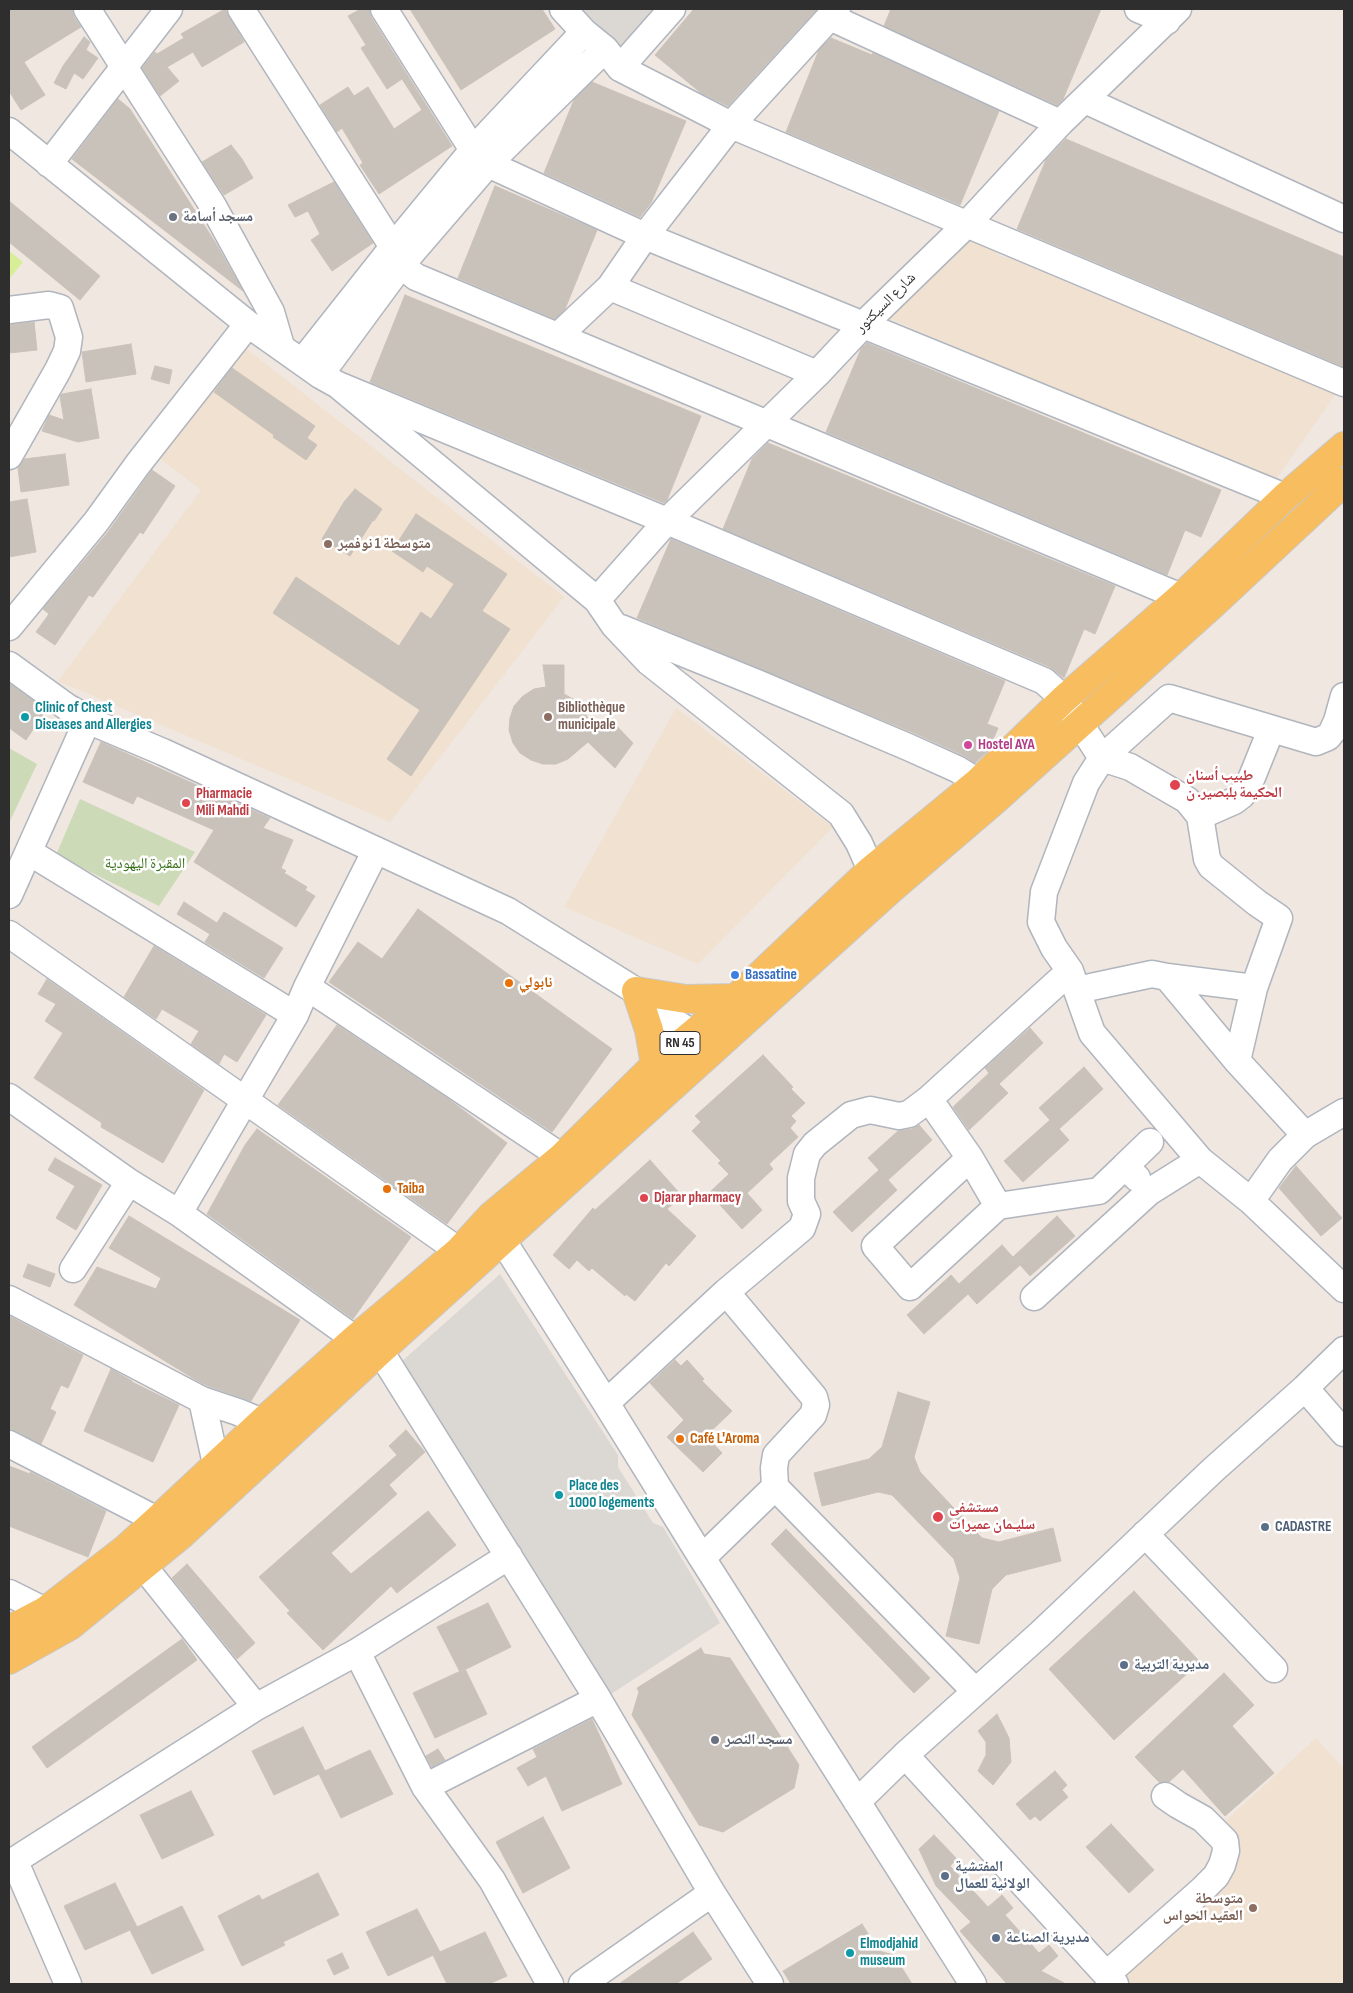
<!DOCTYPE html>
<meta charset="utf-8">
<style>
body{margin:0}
#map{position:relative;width:1353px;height:1993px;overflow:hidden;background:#efe7e0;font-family:"Sofia Sans Condensed",sans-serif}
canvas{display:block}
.frame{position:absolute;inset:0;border:10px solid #2e2e2e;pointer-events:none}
</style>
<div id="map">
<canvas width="1353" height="1993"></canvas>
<div class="frame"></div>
</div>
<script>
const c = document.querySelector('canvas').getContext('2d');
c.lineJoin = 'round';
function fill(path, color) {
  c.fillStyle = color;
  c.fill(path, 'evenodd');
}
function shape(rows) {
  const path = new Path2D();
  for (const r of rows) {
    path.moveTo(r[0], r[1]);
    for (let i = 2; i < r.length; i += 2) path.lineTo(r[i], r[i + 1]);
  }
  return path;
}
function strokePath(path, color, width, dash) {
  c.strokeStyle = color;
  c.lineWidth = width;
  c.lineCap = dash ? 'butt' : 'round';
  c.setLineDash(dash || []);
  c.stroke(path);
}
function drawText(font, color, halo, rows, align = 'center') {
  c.font = font + ' "Sofia Sans Condensed","Noto Naskh Arabic",sans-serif';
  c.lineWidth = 5;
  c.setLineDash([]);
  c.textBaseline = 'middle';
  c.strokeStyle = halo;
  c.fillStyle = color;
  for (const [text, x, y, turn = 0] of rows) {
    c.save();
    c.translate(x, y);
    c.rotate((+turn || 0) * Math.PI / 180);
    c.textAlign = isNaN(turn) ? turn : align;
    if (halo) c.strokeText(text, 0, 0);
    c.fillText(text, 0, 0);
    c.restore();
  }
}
const education = shape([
 [972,236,993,243,998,255,1005,258,1016,252,1340,388,1274,482,886,317],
 [239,343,564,597,390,822,58,681,201,490,154,454],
 [676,708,833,827,698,964,564,907],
 [1316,1738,1344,1769,1344,1984,1108,1984,1095,1970,1230,1846,1216,1830]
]);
const cemetery = shape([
 [9,748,37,764,9,823],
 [80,799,195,852,159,906,56,855]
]);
const pitch = shape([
 [9,251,23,262,9,279]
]);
const plaza = shape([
 [577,9,653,9,621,46],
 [500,1274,618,1455,618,1467,653,1523,663,1527,720,1623,608,1696,400,1363]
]);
const building = shape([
 [9,9,72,9,74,17,81,27,24,62,45,95,21,110,9,91,9,9],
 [225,9,244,42,202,67,193,52,167,67,179,81,160,96,142,68,155,52,157,54,184,38,181,34,225,9],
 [361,9,369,9,371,17,452,146,379,194,360,165,363,163,342,128,337,132,320,105,348,87,354,96,368,87,394,129,422,110,402,79,387,89,361,48,366,45,348,16,361,9],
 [410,9,542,9,555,29,461,90,410,9],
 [694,9,817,9,728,106,701,93,655,55,694,9],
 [891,9,1101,9,1063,99,1057,105,884,26,891,9],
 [84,37,90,42,86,50,98,58,83,79,74,73,66,89,54,83,63,66,84,37],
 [831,38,872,55,873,53,999,111,960,205,786,132,819,50,831,38],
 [592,82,686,121,651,203,640,217,544,173,574,100,592,82],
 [118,99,130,109,215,242,243,291,72,159,118,99],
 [1066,139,1344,257,1344,367,1017,229,1046,160,1066,139],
 [231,145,242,159,253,178,224,195,202,162,231,145],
 [334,182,373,243,332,271,311,240,320,234,308,211,295,217,288,205,334,182],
 [495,186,597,230,565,309,555,319,458,278,495,186],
 [9,201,100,276,80,300,9,242,9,201],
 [405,295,701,416,667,500,664,503,370,382,405,295],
 [34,322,37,350,9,353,9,325,34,322],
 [867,343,1221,490,1201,537,1185,530,1167,575,826,432,861,349,867,343],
 [131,344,136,374,86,382,82,352,131,344],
 [155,366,172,370,169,384,151,379,155,366],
 [232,368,315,426,307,438,317,445,306,460,273,437,274,435,214,392,232,368],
 [91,389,99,438,78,442,42,431,49,415,64,420,60,396,62,394,91,389],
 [768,443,1115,586,1095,634,1084,629,1064,678,1050,667,723,529,752,459,768,443],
 [65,454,69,485,21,492,18,468,24,459,65,454],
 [152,470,175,486,143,534,140,532,93,597,89,595,55,645,36,632,49,614,43,609,108,532,152,470],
 [355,489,382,509,374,521,373,520,350,556,322,539,344,502,355,489],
 [27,499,36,552,9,557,9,502,27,499],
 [416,514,507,574,482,611,510,629,411,776,387,759,420,710,273,613,296,577,399,646,421,612,431,619,454,584,427,566,423,572,392,551,416,514],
 [671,539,1005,681,987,724,998,728,988,751,975,763,963,755,914,733,637,618,671,539],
 [543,665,564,665,564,694,580,703,593,729,607,716,633,743,615,768,588,742,568,759,556,764,543,764,531,760,520,753,513,743,509,730,510,718,514,706,523,696,534,689,546,687,543,665],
 [9,683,46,710,26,740,9,728,9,683],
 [101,742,270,818,263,828,293,840,281,868,286,871,284,873,307,887,305,890,315,896,296,927,194,862,214,830,137,796,133,804,83,782,101,742],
 [184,902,217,923,224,912,283,948,264,978,205,942,210,934,177,914,184,902],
 [418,909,612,1049,552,1132,329,982,358,942,382,959,418,909],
 [154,946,266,1015,237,1062,224,1054,219,1064,191,1044,199,1031,162,1009,156,1019,124,997,154,946],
 [47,979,204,1090,163,1163,101,1127,102,1123,34,1078,63,1033,45,1021,56,1004,38,994,47,979],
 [337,1025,447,1098,507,1143,447,1224,278,1105,337,1025],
 [1030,1028,1043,1043,999,1084,1008,1093,969,1130,953,1107,989,1073,985,1068,1030,1028],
 [763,1055,793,1087,791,1089,805,1103,791,1116,796,1121,790,1128,798,1137,769,1164,773,1169,747,1193,762,1210,742,1229,709,1193,729,1174,718,1163,721,1161,692,1131,701,1122,695,1116,763,1055],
 [1084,1067,1103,1089,1059,1129,1069,1140,1023,1182,1004,1161,1050,1120,1039,1108,1084,1067],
 [919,1125,932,1140,888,1180,897,1190,852,1232,833,1212,879,1170,868,1158,898,1131,912,1129,919,1125],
 [257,1129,411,1237,353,1319,207,1214,245,1145,257,1129],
 [55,1158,102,1185,76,1230,56,1218,75,1186,48,1170,55,1158],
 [650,1160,682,1196,667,1209,696,1236,669,1266,666,1263,635,1301,626,1294,625,1296,592,1268,589,1271,577,1260,569,1269,553,1255,593,1208,595,1210,650,1160],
 [1296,1166,1342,1218,1321,1236,1279,1188,1296,1166],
 [129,1216,300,1320,251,1401,208,1386,196,1380,74,1305,97,1267,156,1289,161,1278,109,1248,129,1216],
 [1057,1216,1075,1236,1030,1276,1013,1257,1057,1216],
 [1002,1245,1020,1265,977,1304,968,1294,924,1334,907,1315,951,1275,959,1284,1002,1245],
 [28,1264,55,1274,50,1287,23,1277,28,1264],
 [9,1316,83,1355,68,1388,61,1385,50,1409,56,1412,41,1444,16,1431,9,1429,9,1316],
 [675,1360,681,1366,687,1360,704,1379,702,1381,732,1411,706,1436,722,1453,703,1472,667,1437,684,1420,650,1383,675,1360],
 [111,1369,132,1381,132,1382,179,1405,153,1462,84,1431,111,1369],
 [898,1392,930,1402,914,1457,920,1472,982,1538,999,1542,1053,1528,1061,1561,1006,1575,992,1589,979,1644,946,1636,960,1578,954,1559,892,1495,878,1492,822,1506,814,1473,869,1459,882,1447,898,1392],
 [406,1430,425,1452,389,1485,397,1494,331,1553,351,1574,428,1511,456,1545,397,1593,391,1586,323,1650,287,1613,290,1611,259,1577,397,1455,389,1446,406,1430],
 [9,1466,30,1474,30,1472,106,1511,88,1557,9,1526,9,1466],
 [786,1529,930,1678,914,1693,771,1544,786,1529],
 [187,1564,255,1643,237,1659,172,1578,187,1564],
 [1134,1591,1200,1662,1114,1740,1049,1669,1134,1591],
 [488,1603,511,1647,460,1672,437,1627,488,1603],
 [182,1639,197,1660,47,1768,32,1747,182,1639],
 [701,1648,704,1654,730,1658,799,1765,794,1788,723,1832,699,1825,632,1715,639,1692,637,1688,701,1648],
 [465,1669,487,1714,435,1738,413,1693,465,1669],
 [1224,1673,1254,1705,1232,1726,1274,1773,1225,1816,1183,1769,1169,1782,1159,1782,1135,1757,1224,1673],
 [997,1714,1009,1738,1011,1762,993,1785,978,1771,986,1755,986,1742,978,1731,997,1714],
 [592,1719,622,1784,562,1811,546,1776,528,1786,517,1768,537,1757,533,1749,592,1719],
 [303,1727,325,1771,370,1750,393,1794,341,1818,319,1774,274,1795,252,1751,303,1727],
 [438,1749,445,1760,432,1767,426,1756,438,1749],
 [1055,1771,1067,1785,1062,1790,1068,1797,1040,1821,1035,1816,1030,1820,1016,1804,1055,1771],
 [191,1791,214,1835,162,1859,140,1815,191,1791],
 [543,1817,570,1868,523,1893,496,1842,543,1817],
 [1111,1824,1154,1870,1129,1893,1086,1847,1111,1824],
 [934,1835,957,1859,950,1866,988,1907,1002,1895,1013,1908,1005,1915,1039,1953,1049,1945,1058,1956,1041,1971,1066,1984,1007,1984,960,1931,971,1922,936,1886,919,1849,934,1835],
 [318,1873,339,1915,283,1942,285,1945,242,1966,218,1916,259,1895,262,1900,318,1873],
 [115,1883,137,1927,182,1906,204,1950,152,1974,130,1930,85,1950,64,1906,115,1883],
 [417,1909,440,1952,388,1976,366,1932,417,1909],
 [862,1924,879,1951,894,1955,912,1984,791,1984,783,1971,862,1924],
 [485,1932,507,1976,489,1984,447,1984,433,1955,485,1932],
 [693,1932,712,1959,676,1984,619,1984,693,1932],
 [342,1953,349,1968,334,1975,327,1960,342,1953]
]);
const minor = shape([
 [87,9,213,206,271,312,281,346],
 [241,9,393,247,401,265,416,277,1181,597],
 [384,9,473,150,488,164,645,236,1285,497],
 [563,9,584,32,605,49,620,68,731,125,1344,383],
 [1138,9,1167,21],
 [830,17,1060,123],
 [620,68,672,9],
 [1085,100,1344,219],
 [9,131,248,324,320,375,338,385,597,600,614,625,649,662,841,814,859,843,871,870,887,885],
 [49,164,169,9],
 [610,287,817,374],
 [9,310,49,305,60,308,69,337,67,351,58,370,9,456],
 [558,336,610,287,645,236,731,125,837,9],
 [302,362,393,247,473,150,584,32],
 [320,375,401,265,488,164,605,49],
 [338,385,667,521,1044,681,1064,699,1102,758,1130,767,1187,800,1200,816,1207,859,1211,866,1257,903,1279,918,1254,988,1237,1061],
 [597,600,667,521,817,374,863,325,967,224,1060,123,1178,9],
 [9,627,96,522,138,464,248,324],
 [621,628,757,683,908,747,957,769,978,782,992,796],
 [9,665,67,707,99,725,163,752,508,911,636,991,676,1023,692,1033,709,1048],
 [1344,696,1337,721,1332,732,1328,737,1316,742,1169,698,1102,758,1086,783,1044,892,1041,922,1054,948,1070,971,1092,1033,1200,1160,1251,1201,1344,1289],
 [1200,816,1234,801,1242,795,1252,777,1271,730],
 [29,852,295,1015],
 [9,895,88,719],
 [9,934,459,1251],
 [1167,977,1254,988],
 [307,987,562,1157],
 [1077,990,1152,974,1167,977,1237,1061,1305,1135],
 [9,1097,129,1182,179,1213,355,1339,380,1351,598,1699,712,1893,770,1984],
 [929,1099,970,1158],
 [1137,1178,1125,1166,1150,1142],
 [1251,1201,1280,1160,1305,1135,1344,1112],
 [998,1206,970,1158,875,1246,910,1287,998,1206,1099,1191,1125,1166],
 [179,1213,295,1015,307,987,376,850],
 [489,1224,503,1241,606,1403,702,1558,973,1984],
 [73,1269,129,1182],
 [726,1292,814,1397,816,1405,813,1415,776,1455,774,1468,775,1487],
 [1034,1297,1149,1192,1200,1160],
 [9,1299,202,1400,238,1412,262,1422,275,1437],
 [1305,1388,1344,1433],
 [202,1400,216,1464,233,1486],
 [606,1403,726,1292,802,1228,807,1214,801,1201,801,1178,807,1154,815,1144,851,1115,870,1110,899,1116,909,1114,929,1099,1070,971],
 [9,1444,157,1520],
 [1145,1534,1274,1669],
 [702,1558,775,1487,975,1691],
 [144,1567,256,1707],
 [9,1593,45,1611],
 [357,1652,425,1787,492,1880,550,1984],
 [905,1755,1115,1984],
 [425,1787,598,1699],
 [857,1802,905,1755,1040,1634,1213,1470,1305,1388,1344,1350],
 [15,1862,68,1984],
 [9,1864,256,1707,357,1652,509,1556],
 [1107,1974,1203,1889,1216,1876,1222,1865,1226,1851,1225,1841,1203,1819,1178,1805,1165,1796],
 [582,1984,712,1893]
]);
const major = shape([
 [655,1065,649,1030,636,991,686,999,736,998],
 [9,1630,45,1611,125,1549,157,1520,262,1422,355,1339,459,1251,491,1216,562,1157,655,1065,736,998,871,870,978,782,1064,699,1181,597,1285,497,1344,446],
 [9,1660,70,1626,180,1536,380,1351,891,889,995,800,1212,605,1344,482]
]);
const markers = [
 [173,217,5,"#6b7280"],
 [328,544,5,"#8d6e63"],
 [25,717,5,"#0f9aa8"],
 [548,717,5,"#8d6e63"],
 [968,745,5,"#d1479c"],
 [1175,785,6,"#e0444e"],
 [186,803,5,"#e0444e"],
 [735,975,5,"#3f7fe0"],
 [509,983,5,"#e8710a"],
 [387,1189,5,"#e8710a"],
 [644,1198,5,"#e0444e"],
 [680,1439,5,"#e8710a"],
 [559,1495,5,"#0f9aa8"],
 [938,1517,6,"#e0444e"],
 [1265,1527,5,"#5c6f8a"],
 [1124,1665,5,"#5c6f8a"],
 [715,1740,5,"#6b7280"],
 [945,1876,5,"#5c6f8a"],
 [1253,1908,5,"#8d6e63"],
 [996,1938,5,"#5c6f8a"],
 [850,1953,5,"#0f9aa8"]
];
const shields = [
 [680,1043,40]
];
const shieldNames = [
 ["RN 45",680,1043]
];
const worshipNames = [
 ["مسجد أسامة",183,217],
 ["مسجد النصر",725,1740]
];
const streetNames = [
 ["شارع السيكتور",886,303,-45]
];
const educationNames = [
 ["متوسطة 1 نوفمبر",338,544],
 ["Bibliothèque",558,708],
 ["municipale",558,725],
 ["متوسطة",1243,1899,"right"],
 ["العقيد الحواس",1243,1916,"right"]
];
const cultureNames = [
 ["Clinic of Chest",35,708],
 ["Diseases and Allergies",35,725],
 ["Place des",569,1486],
 ["1000 logements",569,1503],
 ["Elmodjahid",860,1944],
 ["museum",860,1961]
];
const hotelNames = [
 ["Hostel AYA",978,745]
];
const healthNames = [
 ["طبيب أسنان",1186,776],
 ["الحكيمة بلبصير. ن",1186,793],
 ["Pharmacie",196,794],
 ["Mili Mahdi",196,811],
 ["Djarar pharmacy",654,1198],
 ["مستشفى",949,1508],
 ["سليـمان عميرات",949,1525]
];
const parkNames = [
 ["المقبرة اليهودية",145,864]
];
const shopNames = [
 ["Bassatine",745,975]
];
const foodNames = [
 ["نابولي",519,983],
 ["Taiba",397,1189],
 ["Café L'Aroma",690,1439]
];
const serviceNames = [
 ["CADASTRE",1275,1527],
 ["مديرية التربية",1134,1665],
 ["المفتشية",955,1867],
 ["الولائية للعمال",955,1884],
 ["مديرية الصناعة",1006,1938]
];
fill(education, '#f1e1d0');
fill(cemetery, '#cddab7');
fill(pitch, '#d6ef97');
fill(plaza, '#dbd7d3');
fill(building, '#c8c2bb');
strokePath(building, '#cbc2b9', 1);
strokePath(minor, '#b0b5be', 29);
strokePath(major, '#c9c9c9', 30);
strokePath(minor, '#fff', 26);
strokePath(major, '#f7bd5e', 28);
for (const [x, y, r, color] of markers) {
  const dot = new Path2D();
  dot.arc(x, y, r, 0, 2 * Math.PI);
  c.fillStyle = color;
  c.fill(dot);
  strokePath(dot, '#fff', 2);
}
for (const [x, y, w] of shields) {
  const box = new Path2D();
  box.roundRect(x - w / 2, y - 11.5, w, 23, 4);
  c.fillStyle = '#fff';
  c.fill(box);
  strokePath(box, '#2e2e2e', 1);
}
drawText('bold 14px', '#2e2e2e', null, shieldNames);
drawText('bold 15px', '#5b616d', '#fff', worshipNames, 'left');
drawText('15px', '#2e2e2e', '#fff', streetNames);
drawText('bold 15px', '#785e54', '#fff', educationNames, 'left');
drawText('bold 15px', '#0d838f', '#fff', cultureNames, 'left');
drawText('bold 15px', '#b23c85', '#fff', hotelNames, 'left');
drawText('bold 15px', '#be3a42', '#fff', healthNames, 'left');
drawText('15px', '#377018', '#fff', parkNames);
drawText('bold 15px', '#366cbe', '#fff', shopNames, 'left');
drawText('bold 15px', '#c56008', '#fff', foodNames, 'left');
drawText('bold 15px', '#4e5e75', '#fff', serviceNames, 'left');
</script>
